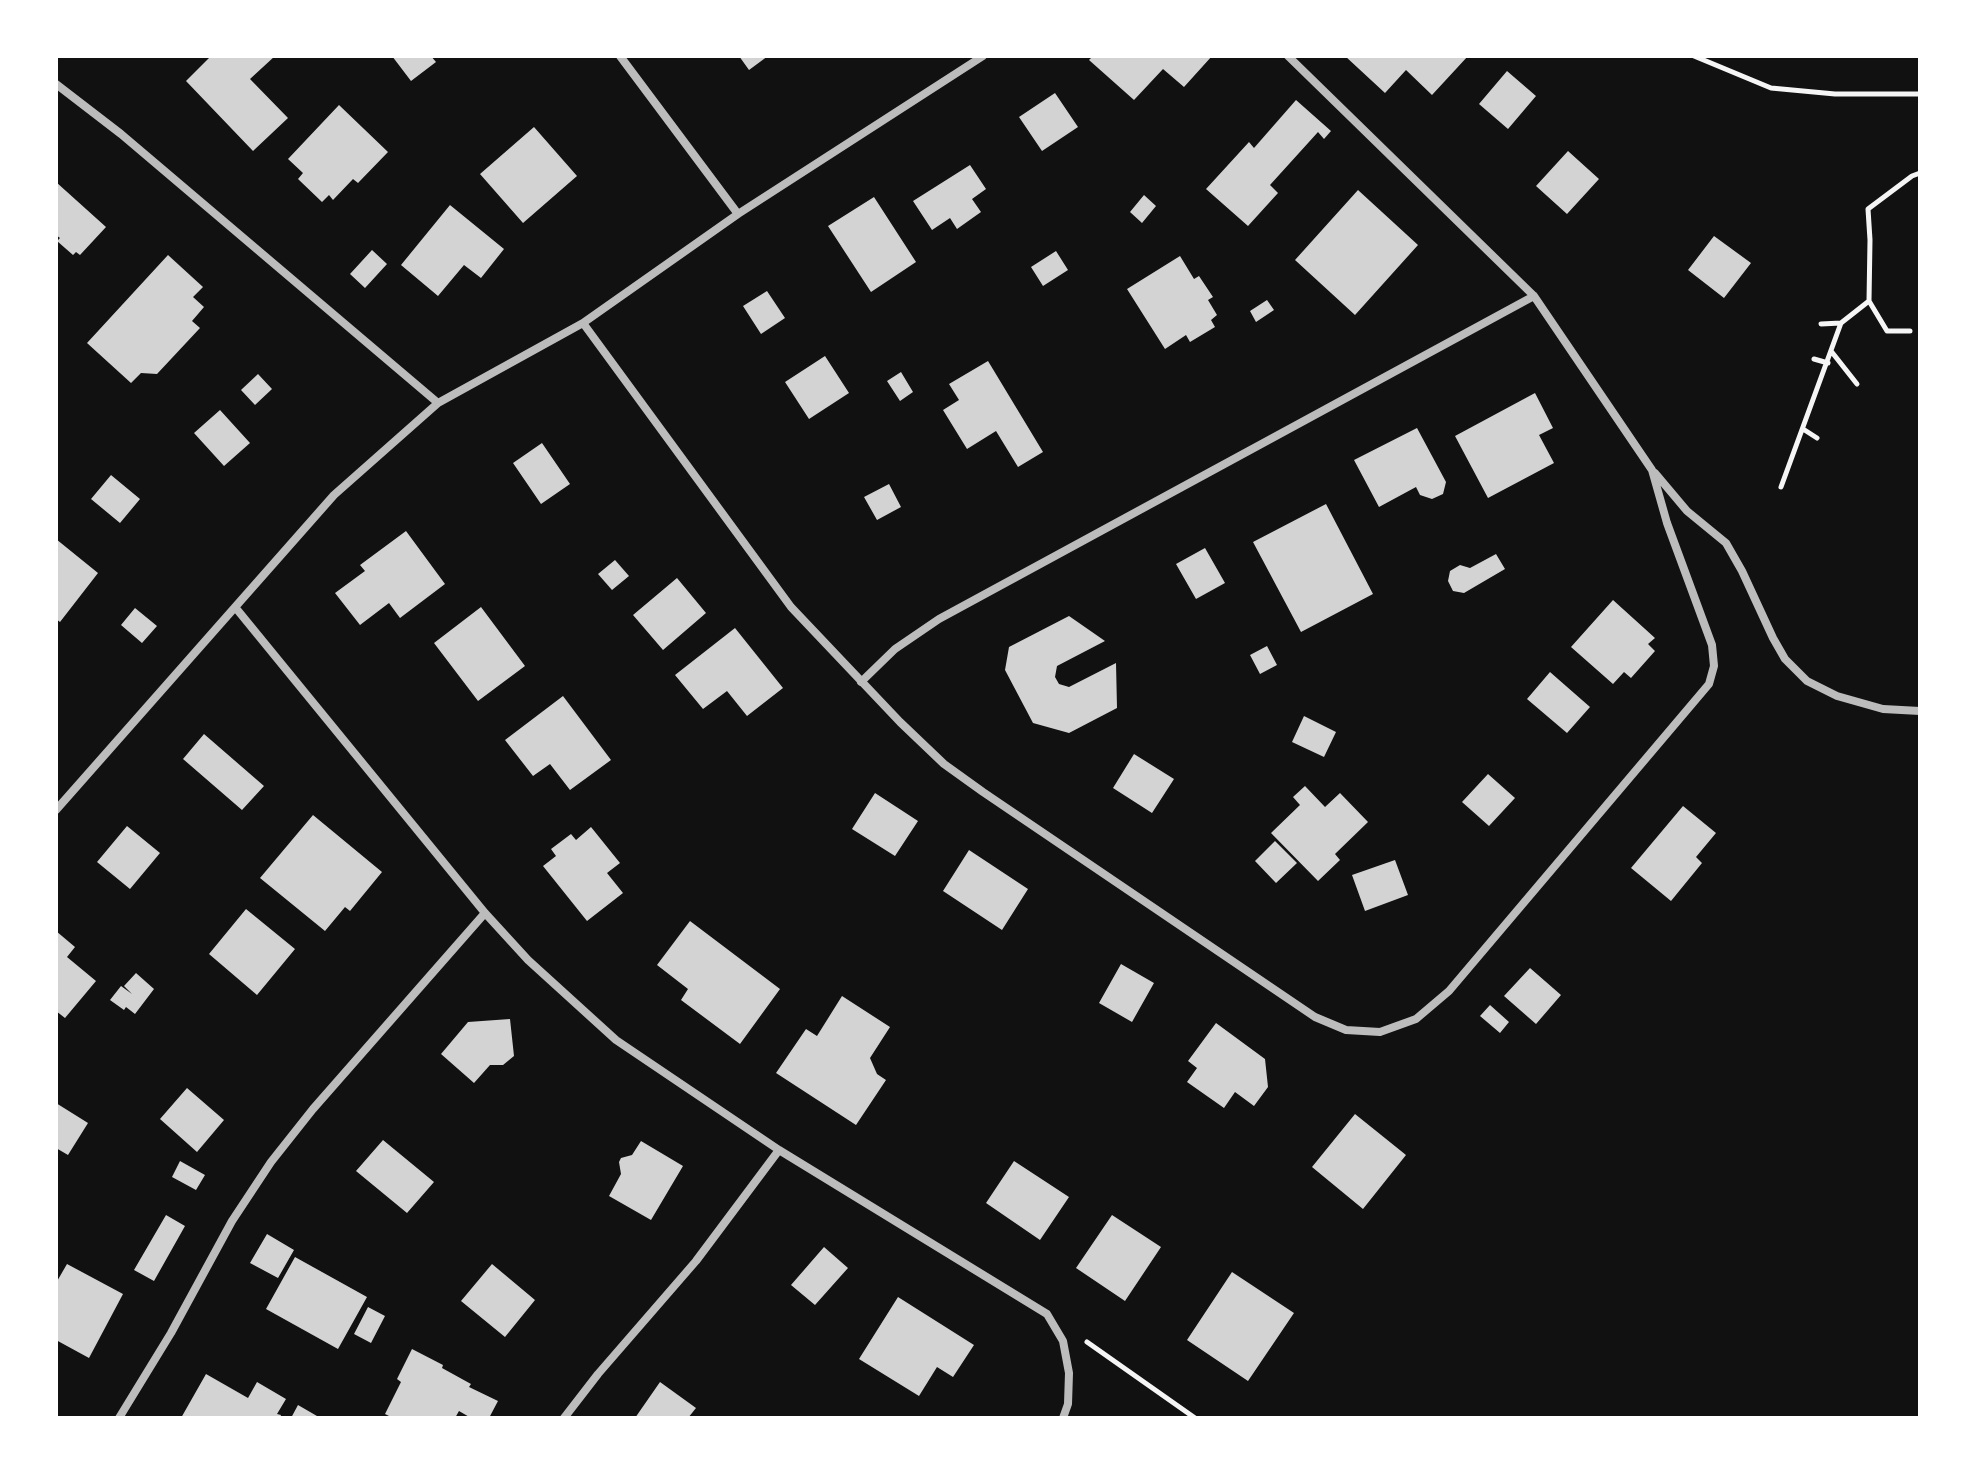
<!DOCTYPE html>
<style>
body{margin:0}
#map{position:relative;width:1976px;height:1474px;overflow:hidden;background:#111;font-family:"Open Sans",sans-serif}
canvas{display:block}
.frame{position:absolute;inset:0;border:58px solid #fff;pointer-events:none}
</style>
<div id="map">
<canvas width="1976" height="1474"></canvas>
<div class="frame"></div>
</div>
<script>
const c = document.querySelector('canvas').getContext('2d');
c.lineJoin = 'round';
function fill(path, color) {
  c.fillStyle = color;
  c.fill(path, 'evenodd');
}
function shape(rows) {
  const path = new Path2D();
  for (const r of rows) {
    path.moveTo(r[0], r[1]);
    for (let i = 2; i < r.length; i += 2) path.lineTo(r[i], r[i + 1]);
  }
  return path;
}
function strokePath(path, color, width, dash) {
  c.strokeStyle = color;
  c.lineWidth = width;
  c.lineCap = dash ? 'butt' : 'round';
  c.setLineDash(dash || []);
  c.stroke(path);
}
const building = shape([
 [211,56,275,56,250,79,288,118,253,151,186,81],
 [392,56,431,56,436,62,411,81],
 [739,56,768,56,749,70],
 [1093,56,1212,56,1184,87,1163,69,1134,100,1089,60],
 [1345,56,1468,56,1432,95,1406,70,1385,93],
 [1507,71,1536,96,1508,129,1479,104],
 [1055,93,1078,127,1042,151,1019,117],
 [1296,100,1331,131,1324,139,1318,132,1270,185,1278,193,1248,226,1206,189,1249,142,1254,148],
 [339,105,388,152,358,183,353,179,333,200,329,195,322,202,298,179,303,173,288,159],
 [534,127,577,176,523,223,480,174],
 [1568,151,1599,179,1567,214,1536,186],
 [970,165,986,189,972,199,981,212,957,229,950,218,932,230,913,201],
 [56,182,106,227,80,255,76,252,73,255,57,241,60,238,56,235],
 [1358,190,1418,245,1355,315,1295,260],
 [1144,195,1156,206,1142,223,1130,212],
 [874,197,916,262,871,292,828,226],
 [450,205,504,249,481,278,464,265,438,296,401,265],
 [1714,236,1751,263,1724,298,1688,270],
 [372,250,387,264,365,288,350,274],
 [1056,251,1068,270,1043,286,1031,267],
 [168,255,203,287,193,297,204,307,192,321,200,328,157,374,141,373,131,383,87,343],
 [1180,256,1194,279,1199,276,1213,297,1208,300,1217,315,1211,320,1215,327,1190,342,1186,335,1165,349,1127,289],
 [767,291,785,318,761,334,743,306],
 [1267,300,1274,310,1256,322,1250,311],
 [825,356,849,393,809,419,785,382],
 [988,361,1043,452,1018,467,996,431,967,449,943,410,959,400,949,384],
 [901,372,913,392,900,401,887,381],
 [258,374,272,389,255,405,241,390],
 [1535,393,1553,428,1539,435,1554,463,1488,498,1455,436],
 [220,410,250,443,224,466,194,433],
 [1417,428,1446,482,1443,494,1432,499,1420,495,1416,487,1379,507,1354,460],
 [542,443,570,484,541,504,513,463],
 [111,475,140,499,120,523,91,499],
 [889,484,901,507,877,520,864,497],
 [1326,504,1373,594,1301,632,1253,542],
 [406,531,445,584,400,618,389,603,360,625,335,593,365,571,360,565],
 [56,539,98,573,60,622,56,619],
 [1205,548,1225,583,1196,599,1176,564],
 [1496,554,1505,569,1464,593,1453,591,1448,581,1450,571,1460,565,1470,568],
 [615,560,629,576,612,590,598,574],
 [677,578,706,613,663,650,633,615],
 [1613,600,1655,638,1648,644,1655,651,1631,678,1624,672,1613,684,1571,647],
 [481,607,525,666,478,701,434,643],
 [135,608,157,626,142,643,121,625],
 [1069,616,1105,641,1057,666,1055,677,1059,684,1069,687,1116,663,1117,708,1069,733,1033,723,1005,670,1009,647],
 [735,628,783,688,747,716,727,691,703,709,675,675],
 [1267,646,1277,665,1260,674,1250,655],
 [1550,672,1590,707,1567,733,1527,699],
 [563,696,611,760,570,790,550,764,533,776,505,740],
 [1304,716,1336,732,1324,757,1292,742],
 [204,734,264,786,242,810,183,759],
 [1134,754,1174,779,1152,813,1113,788],
 [1488,774,1515,798,1489,826,1462,802],
 [1305,786,1325,807,1340,793,1368,822,1335,854,1340,860,1318,881,1271,833,1300,805,1293,797],
 [875,793,918,821,895,856,852,829],
 [1683,806,1716,833,1696,857,1702,863,1671,901,1631,868],
 [313,815,382,872,350,911,345,907,325,931,260,878],
 [127,826,160,853,130,889,97,862],
 [591,827,620,863,607,873,623,893,587,921,543,866,556,856,551,849,571,834,576,840],
 [1275,841,1297,863,1276,883,1255,861],
 [969,850,1028,889,1002,930,943,891],
 [1395,860,1408,895,1365,911,1352,875],
 [246,909,295,949,257,995,209,954],
 [690,921,780,989,740,1044,681,1000,688,989,657,965],
 [56,931,75,947,67,957,96,981,65,1018,56,1011],
 [1121,964,1154,983,1132,1022,1099,1003],
 [1530,968,1561,995,1536,1024,1504,996],
 [136,973,154,989,135,1014,126,1007,124,1010,110,1000,121,986,132,994,124,986],
 [842,996,890,1027,870,1058,877,1074,886,1080,856,1125,776,1073,806,1029,817,1036],
 [1490,1005,1509,1022,1500,1033,1480,1016],
 [510,1019,514,1056,503,1065,490,1065,474,1083,441,1054,468,1022],
 [1216,1023,1265,1059,1268,1087,1254,1106,1235,1092,1224,1108,1187,1082,1197,1068,1188,1061],
 [187,1088,224,1120,197,1152,160,1119],
 [56,1103,88,1123,68,1155,56,1148],
 [1355,1114,1406,1155,1363,1209,1312,1167],
 [383,1140,434,1182,407,1213,356,1171],
 [641,1141,683,1166,651,1220,609,1196,621,1174,619,1162,621,1158,632,1155],
 [180,1161,205,1175,196,1190,172,1177],
 [1014,1161,1069,1197,1040,1240,986,1203],
 [166,1215,185,1226,154,1281,134,1270],
 [1112,1215,1161,1247,1125,1301,1076,1268],
 [267,1234,294,1250,278,1278,250,1263],
 [824,1247,848,1268,815,1305,791,1285],
 [295,1257,367,1297,338,1349,266,1309],
 [67,1264,123,1294,89,1358,56,1340,56,1283],
 [492,1264,535,1300,505,1337,461,1301],
 [1232,1272,1294,1313,1248,1381,1187,1340],
 [898,1297,974,1345,953,1377,937,1367,919,1396,859,1359],
 [368,1307,385,1316,371,1343,354,1334],
 [412,1349,443,1365,442,1368,471,1384,469,1387,498,1401,489,1418,471,1418,459,1411,455,1418,393,1418,385,1414,401,1382,397,1379],
 [206,1374,248,1398,257,1382,286,1399,277,1414,281,1415,280,1418,181,1418],
 [660,1382,696,1408,688,1418,635,1418],
 [298,1405,317,1416,316,1418,291,1418]
]);
const path = shape([
 [1694,56,1771,88,1835,94,1920,94],
 [1869,301,1887,331,1910,331],
 [1821,324,1841,323],
 [1831,351,1857,384],
 [1814,359,1828,363],
 [1803,429,1817,438],
 [1781,487,1841,323,1869,301,1870,240,1868,209,1912,176,1920,173],
 [1087,1342,1195,1418]
]);
const minor = shape([
 [620,56,738,214],
 [56,84,121,134,438,403],
 [583,323,791,607,900,722,944,764,983,792,1315,1017,1346,1030,1380,1032,1416,1019,1449,991,1709,684,1714,666,1712,645,1667,523,1652,470,1534,296,1288,56],
 [1655,473,1687,511,1726,543,1742,571,1773,638,1785,659,1807,681,1837,696,1883,709,1920,711],
 [235,607,485,913,528,960,616,1040,779,1150,1047,1314,1063,1341,1069,1373,1068,1404,1063,1418],
 [861,682,895,649,939,619,1534,296],
 [56,810,334,495,438,403,583,323,738,214,983,56],
 [119,1418,171,1333,232,1221,271,1162,313,1109,485,913],
 [564,1418,598,1374,696,1261,779,1150]
]);
fill(building, '#d3d3d3');
strokePath(path, '#f5f5f5', 5);
strokePath(minor, '#bcbcbc', 8);
</script>
